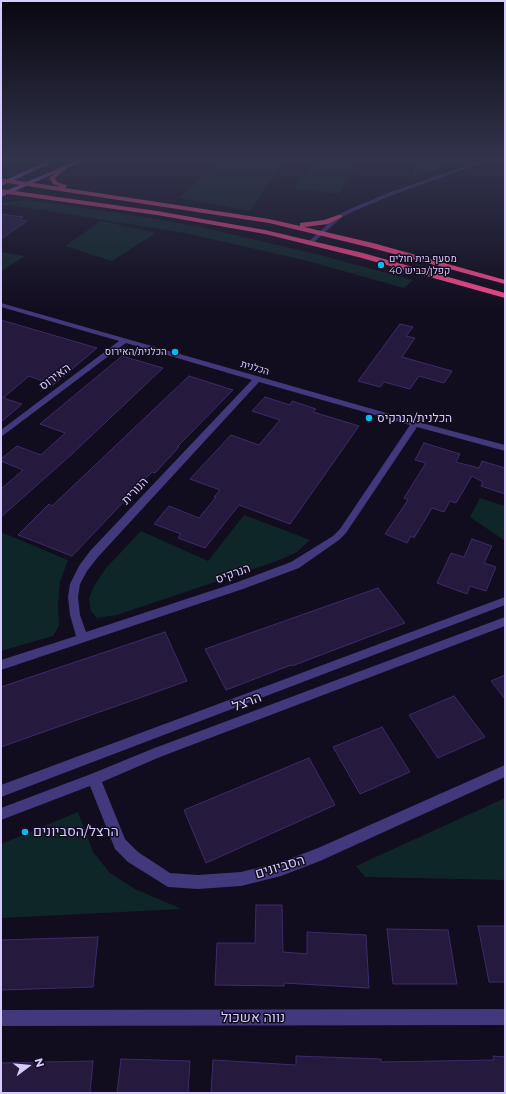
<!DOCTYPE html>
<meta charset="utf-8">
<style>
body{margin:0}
#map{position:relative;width:506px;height:1094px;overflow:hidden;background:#110c1e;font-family:Montserrat,sans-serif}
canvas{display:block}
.frame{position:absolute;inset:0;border:2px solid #d6cafe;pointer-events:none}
.north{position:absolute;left:8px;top:1046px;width:40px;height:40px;-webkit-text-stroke:3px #110c1e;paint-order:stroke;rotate:74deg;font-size:11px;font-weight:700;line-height:16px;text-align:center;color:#d6cafe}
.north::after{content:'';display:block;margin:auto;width:14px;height:18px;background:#d6cafe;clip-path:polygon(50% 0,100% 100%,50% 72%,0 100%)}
</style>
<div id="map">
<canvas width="506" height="1094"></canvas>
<div class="frame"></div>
<div class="north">N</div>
</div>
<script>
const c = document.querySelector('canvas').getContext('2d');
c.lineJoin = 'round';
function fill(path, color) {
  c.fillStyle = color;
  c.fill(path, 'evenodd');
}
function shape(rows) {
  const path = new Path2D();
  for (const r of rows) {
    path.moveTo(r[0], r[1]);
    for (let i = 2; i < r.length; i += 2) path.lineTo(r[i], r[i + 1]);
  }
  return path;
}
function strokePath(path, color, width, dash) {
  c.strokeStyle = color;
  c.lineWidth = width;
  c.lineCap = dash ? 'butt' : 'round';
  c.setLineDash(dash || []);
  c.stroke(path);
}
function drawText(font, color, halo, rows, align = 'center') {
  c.font = font + ' Montserrat,Heebo,sans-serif';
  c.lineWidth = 3;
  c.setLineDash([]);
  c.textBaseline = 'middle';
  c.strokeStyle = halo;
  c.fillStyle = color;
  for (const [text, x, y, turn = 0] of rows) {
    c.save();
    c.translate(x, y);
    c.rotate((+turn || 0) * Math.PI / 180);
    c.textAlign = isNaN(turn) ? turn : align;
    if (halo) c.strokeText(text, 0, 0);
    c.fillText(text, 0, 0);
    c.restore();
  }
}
const green = shape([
 [219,161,285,161,250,211,179,198],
 [317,161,360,161,338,194,293,188],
 [418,161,461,161,411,178],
 [29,200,145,217,201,227,320,255,413,280,404,288,308,261,185,233,11,205,1,206,1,203],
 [101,221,156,233,112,261,65,246],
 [1,252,25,256,1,271],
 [480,498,505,506,505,541,470,517],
 [244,515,310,540,297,552,277,561,117,615,97,618,91,611,89,599,94,586,106,568,141,531,208,561],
 [1,532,68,560,60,582,58,605,59,626,53,636,1,651],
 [505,798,505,880,365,877,356,866],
 [78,812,93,852,110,873,135,889,182,909,1,918,1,844]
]);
const building = shape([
 [1,214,23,217,20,220,27,221,1,239,1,214],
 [1,320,97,348,53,385,29,376,3,398,22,404,1,422,1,320],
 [400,324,413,327,406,336,415,338,402,357,452,371,444,383,419,376,410,389,384,382,380,387,358,381,400,324],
 [122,356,163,368,72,454,1,517,1,489,23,470,1,461,1,459,17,446,41,455,65,433,40,424,122,356],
 [189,376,233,390,177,447,179,447,155,473,152,472,72,556,18,535,49,504,52,506,189,376],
 [265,397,290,405,292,401,316,409,313,412,359,426,290,524,239,505,205,548,178,538,181,534,154,524,169,506,199,518,216,497,214,497,220,490,190,479,231,435,259,445,280,420,252,411,265,397],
 [424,443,460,454,456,462,479,468,482,461,505,468,505,494,481,486,483,482,472,476,456,503,450,501,444,512,432,508,414,538,411,536,407,543,385,534,408,500,404,498,426,463,415,460,424,443],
 [472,539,492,546,484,563,496,567,486,591,470,586,467,594,437,583,451,553,464,557,472,539],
 [378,588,405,623,292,666,291,665,226,690,205,649,378,588],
 [165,632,187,681,1,747,1,687,165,632],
 [505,675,505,699,491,681,505,675],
 [454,696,485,737,438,758,409,715,454,696],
 [382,727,410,772,360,794,333,747,382,727],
 [309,758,335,805,206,863,184,810,309,758],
 [256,905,282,905,283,952,307,954,307,932,366,935,369,988,284,983,284,986,215,985,217,943,255,943,256,905],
 [478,926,505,926,505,982,489,982,478,926],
 [387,929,448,930,457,984,393,984,387,929],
 [98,937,93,987,1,990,1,940,98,937],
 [296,1056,381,1059,381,1062,494,1060,493,1056,505,1057,505,1093,211,1093,213,1060,296,1065,296,1056],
 [121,1059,190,1061,188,1093,117,1093,121,1059],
 [93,1061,90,1093,1,1093,1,1063,93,1061]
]);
const minor = shape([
 [480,161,487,161,395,194,354,211,342,217,313,243,308,242,338,215,350,209,391,192,480,161],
 [1,303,418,422,505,445,505,451,417,427,346,533,339,540,299,568,243,589,1,670,1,660,76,636,70,615,68,597,70,584,79,566,90,551,252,380,126,343,1,437,1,430,119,341,1,307,1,303],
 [259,382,410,425,340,529,333,536,291,562,235,583,86,632,80,615,78,597,80,584,87,571,98,557,259,382],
 [505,597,505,605,1,797,1,785,505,597],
 [505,617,505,626,160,757,102,782,125,839,138,852,170,873,198,875,241,872,281,862,318,848,505,765,505,777,320,861,281,876,241,886,198,889,168,887,128,862,115,849,90,786,1,820,1,808,91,774,152,749,505,617],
 [505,1009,505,1025,1,1026,1,1010,505,1009]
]);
const major = shape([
 [48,161,55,161,1,186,1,182,48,161],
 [76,161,83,161,1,197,1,193,76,161]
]);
const highway = shape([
 [64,166,67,168,55,178,57,182,66,185,67,186,65,188,269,219,300,226,300,223,324,220,338,215,342,215,342,217,328,224,304,227,373,243,505,280,505,284,368,247,269,223,1,182,1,178,61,187,53,184,49,178,64,166],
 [1,189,157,211,265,230,363,253,505,293,505,298,358,257,265,234,157,215,1,193,1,189]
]);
const markers = [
 [381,265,4,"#04bdf0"],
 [175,352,4,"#04bdf0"],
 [369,418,4,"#04bdf0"],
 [25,832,4,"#04bdf0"]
];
const farPoinames = [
 ["מסעף בית חולים",389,259],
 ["קפלן/כביש 40",389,271],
 ["הכלנית/האירוס",167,352,"right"]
];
const farStreetnames = [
 ["הכלנית",255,368,16]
];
const streetNames = [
 ["האירוס",55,377,-37],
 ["הנורית",135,491,-47],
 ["הנרקיס",233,574,-20]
];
const poiNames = [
 ["הכלנית/הנרקיס",377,418]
];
const nearStreetnames = [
 ["הרצל",247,702,-21],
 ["הסביונים",280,867,-17],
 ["נווה אשכול",253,1018]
];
const nearPoinames = [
 ["הרצל/הסביונים",33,832]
];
fill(green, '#0f2628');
fill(building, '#25193e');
strokePath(building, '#3f2b6a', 1);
fill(minor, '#42387c');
fill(major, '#d053fc');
fill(highway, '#fc4789');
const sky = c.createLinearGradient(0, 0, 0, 314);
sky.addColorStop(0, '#090710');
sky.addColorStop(0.51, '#32344c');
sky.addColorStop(1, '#32344c00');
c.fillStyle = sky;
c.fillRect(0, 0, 506, 314);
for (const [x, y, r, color] of markers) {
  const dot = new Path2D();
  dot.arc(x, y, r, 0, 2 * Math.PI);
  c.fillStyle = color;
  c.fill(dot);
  strokePath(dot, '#110c1e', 1.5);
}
drawText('10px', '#d6cafe', '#110c1e', farPoinames, 'left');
drawText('10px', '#d6cafe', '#110c1e', farStreetnames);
drawText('12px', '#d6cafe', '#110c1e', streetNames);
drawText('12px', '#d6cafe', '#110c1e', poiNames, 'left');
drawText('14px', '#d6cafe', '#110c1e', nearStreetnames);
drawText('14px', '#d6cafe', '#110c1e', nearPoinames, 'left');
</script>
